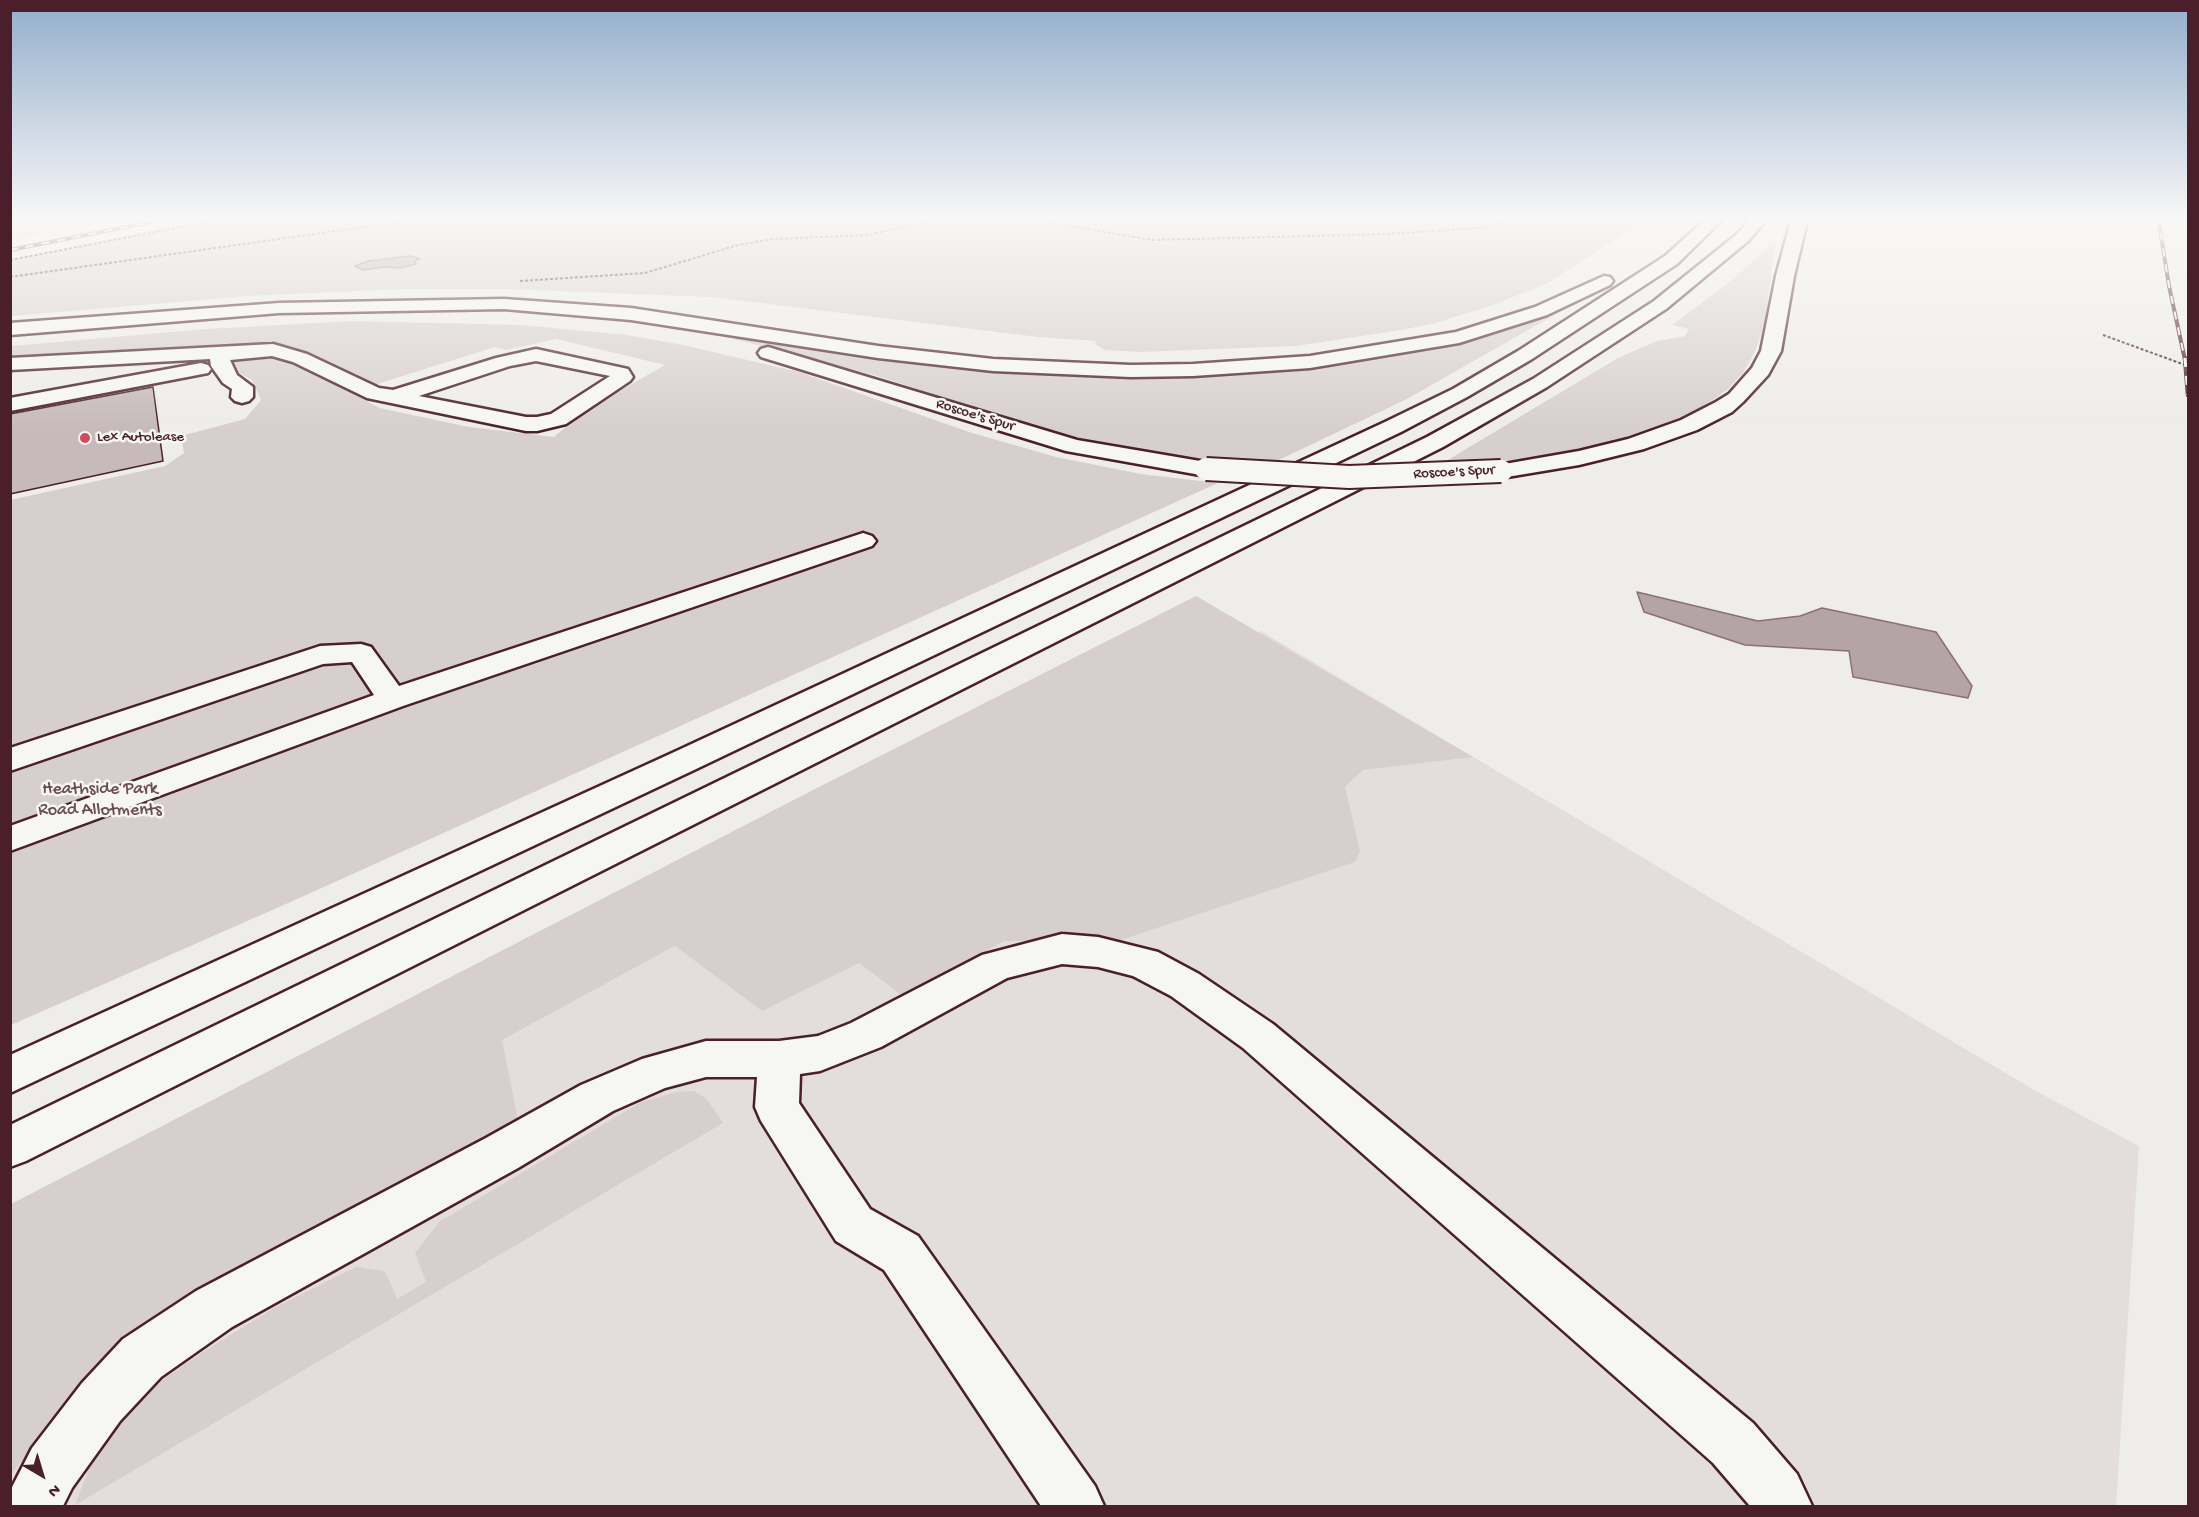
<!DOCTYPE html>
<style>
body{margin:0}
#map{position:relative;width:2199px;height:1517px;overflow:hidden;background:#efedea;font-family:"Gochi Hand",sans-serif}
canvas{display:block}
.frame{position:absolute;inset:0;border:12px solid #4a1f2b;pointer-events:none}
.north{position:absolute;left:12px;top:1445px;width:60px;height:60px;-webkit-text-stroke:4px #f6f6f2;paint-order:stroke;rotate:142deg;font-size:16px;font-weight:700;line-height:24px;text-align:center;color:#4a1f2b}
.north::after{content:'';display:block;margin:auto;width:21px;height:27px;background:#4a1f2b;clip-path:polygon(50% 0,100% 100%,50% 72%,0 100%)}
</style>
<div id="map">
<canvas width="2199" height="1517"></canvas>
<div class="frame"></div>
<div class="north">N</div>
</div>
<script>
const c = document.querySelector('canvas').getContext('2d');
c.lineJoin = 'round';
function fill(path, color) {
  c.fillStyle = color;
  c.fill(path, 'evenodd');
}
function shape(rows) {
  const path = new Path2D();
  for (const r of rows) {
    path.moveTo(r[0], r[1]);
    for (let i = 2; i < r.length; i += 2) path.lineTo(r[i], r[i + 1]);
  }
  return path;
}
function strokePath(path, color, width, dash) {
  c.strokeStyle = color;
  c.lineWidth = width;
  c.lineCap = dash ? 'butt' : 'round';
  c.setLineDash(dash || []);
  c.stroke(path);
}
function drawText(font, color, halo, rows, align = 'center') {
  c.font = font + ' "Gochi Hand",sans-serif';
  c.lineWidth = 5;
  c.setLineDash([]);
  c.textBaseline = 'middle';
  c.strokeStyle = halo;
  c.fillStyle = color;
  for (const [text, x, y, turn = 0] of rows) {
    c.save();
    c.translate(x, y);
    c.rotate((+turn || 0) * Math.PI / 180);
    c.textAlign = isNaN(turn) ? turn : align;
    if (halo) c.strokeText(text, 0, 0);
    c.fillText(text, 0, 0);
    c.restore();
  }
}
const built = shape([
 [11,217,140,217,11,240],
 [1261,631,2036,1091,2139,1146,2116,1506,11,1506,11,1293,404,1092]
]);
const green = shape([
 [217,217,1649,217,1548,283,1493,305,1432,324,1401,330,1296,346,1139,352,1105,350,1095,344,1096,341,1038,337,711,297,507,289,403,289,248,296,11,316,11,260],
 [1776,240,1765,320,1756,350,1743,373,1728,389,1700,409,1636,437,1592,448,1546,457,1436,467,1618,358,1657,341,1685,336,1689,329,1672,325,1731,281],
 [1565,309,1407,399,1264,467,1149,453,1092,442,1028,425,874,375,733,339,739,335,997,370,1304,368,1373,359,1456,344,1515,328],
 [351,321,521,325,627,335,683,345,799,372,969,432,1056,457,1141,474,1218,483,304,896,11,1025,10,500,165,466,184,453,181,436,245,419,261,400,252,380,227,366,234,354,258,352,302,362,332,383,380,408,469,427,554,437,586,410,665,365,556,339,506,350,495,347,374,385,331,365,272,348,11,361,11,346,206,329],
 [1196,596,1473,757,1363,770,1345,787,1360,851,1355,862,1118,941,1004,941,903,996,859,963,762,1011,675,946,502,1040,519,1125,115,1352,11,1474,11,1204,811,791],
 [694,1091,707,1099,723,1123,75,1505,94,1455,123,1414,169,1375,211,1347,274,1308,356,1267,385,1271,397,1299,426,1282,415,1253,439,1222,641,1102,677,1092]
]);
const water = shape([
 [411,256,420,259,415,261,416,264,400,268,385,267,363,270,355,266,368,261,411,256],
 [1637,592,1758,621,1800,616,1822,608,1936,632,1972,686,1968,698,1853,677,1849,651,1745,645,1644,612,1637,592]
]);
const building = shape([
 [153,387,163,461,10,494,10,414,153,387]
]);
const path = shape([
 [779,217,791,222,881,217],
 [1019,217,1151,240,1386,234,1481,228,1531,217],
 [10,260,233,217],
 [10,277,435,217],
 [520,281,645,273,738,245,774,239,868,235,934,220,970,217],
 [2103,335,2188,366]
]);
const minor = shape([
 [273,344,307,354,379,388,393,390,496,358,536,349,628,369,633,377,630,381,566,424,537,431,526,431,367,398,293,362,272,356,230,360,237,375,253,387,253,397,249,401,242,403,235,401,231,397,232,389,223,383,211,366,210,359,10,370,10,358,273,344],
 [536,361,610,376,551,414,537,417,526,417,419,396,510,366,536,361],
 [201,363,208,365,211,369,208,373,10,411,10,398,201,363],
 [863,533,872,536,876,541,872,546,403,706,10,851,10,826,374,695,352,662,323,664,10,771,10,748,320,646,361,644,371,647,399,686,863,533],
 [1062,934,1098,937,1158,952,1199,974,1273,1024,1753,1423,1797,1474,1812,1506,1750,1506,1713,1463,1243,1048,1171,996,1133,976,1098,967,1062,964,1007,978,881,1047,820,1071,800,1074,799,1103,870,1209,918,1236,1095,1486,1104,1506,1041,1506,884,1270,836,1241,761,1121,755,1107,757,1077,706,1077,665,1088,613,1111,518,1168,232,1327,161,1377,120,1421,72,1488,63,1506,10,1506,10,1491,32,1448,82,1383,123,1339,196,1291,486,1138,581,1085,642,1059,706,1041,779,1041,818,1036,851,1023,982,955,1062,934]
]);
const highway = shape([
 [1708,217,1725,217,1677,264,1532,359,1467,397,1401,432,694,770,10,1093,10,1055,670,754,1385,422,1453,389,1518,351,1665,256,1708,217],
 [1753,217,1769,217,1748,241,1666,309,1547,387,1443,447,26,1161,10,1167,10,1125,1427,437,1533,379,1654,301,1736,235,1753,217],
 [1792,217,1808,217,1794,276,1781,351,1768,375,1743,402,1732,412,1697,430,1644,449,1579,465,1501,478,1493,476,1489,471,1493,466,1579,451,1628,439,1681,420,1716,402,1729,394,1752,368,1761,351,1776,276,1792,217],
 [1604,276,1610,277,1613,281,1610,285,1547,315,1459,343,1310,368,1193,376,1131,377,993,371,878,358,631,320,504,309,279,313,10,335,10,323,279,303,504,299,631,308,878,346,993,359,1131,365,1193,364,1310,356,1456,332,1535,307,1604,276],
 [768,347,1077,440,1206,462,1214,464,1218,469,1214,474,1206,476,1066,451,761,357,758,353,761,349,768,347]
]);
const railFar1 = shape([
 [2158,217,2169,286,2185,360],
 [10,250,177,217]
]);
const rail = shape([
 [2185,358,2188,395]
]);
const highwayBridge = shape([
 [1206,469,1349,477,1501,471]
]);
const markers = [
 [85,438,6,"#d1495b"]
];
const farStreetnames = [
 ["Roscoe's Spur",975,416,17],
 ["Roscoe's Spur",1454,473,-3]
];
const farPoinames = [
 ["Lex Autolease",97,438]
];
const parkNames = [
 ["Heathside Park",100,790],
 ["Road Allotments",100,811]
];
fill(built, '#e3dedc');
fill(green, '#d7cfce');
fill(water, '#b4a4a5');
strokePath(water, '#8a6f74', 1.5);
fill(building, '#c6babb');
strokePath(building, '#4a1f2b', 1.5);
strokePath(minor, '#4a1f2b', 5);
strokePath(highway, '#4a1f2b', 5);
strokePath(path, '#4a1f2b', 2, [3, 2]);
fill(minor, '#f6f6f2');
fill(highway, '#f6f6f2');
strokePath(railFar1, '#4a1f2b', 4);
strokePath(rail, '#4a1f2b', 4.5);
strokePath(railFar1, '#f6f6f2', 2, [8]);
strokePath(rail, '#f6f6f2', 3, [9]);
strokePath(highwayBridge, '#4a1f2b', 26, []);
strokePath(highwayBridge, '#f6f6f2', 22);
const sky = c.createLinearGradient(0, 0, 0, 429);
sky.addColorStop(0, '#93aecd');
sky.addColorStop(0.51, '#f8f7f6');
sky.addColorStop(1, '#f8f7f600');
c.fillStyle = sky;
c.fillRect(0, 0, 2199, 429);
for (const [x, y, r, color] of markers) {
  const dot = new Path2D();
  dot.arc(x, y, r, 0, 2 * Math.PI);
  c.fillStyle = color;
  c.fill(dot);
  strokePath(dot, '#f6f6f2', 2);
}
drawText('15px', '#4a1f2b', '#f6f6f2', farStreetnames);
drawText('15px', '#4a1f2b', '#f6f6f2', farPoinames, 'left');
drawText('18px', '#6d4b54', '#f6f6f2', parkNames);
</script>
